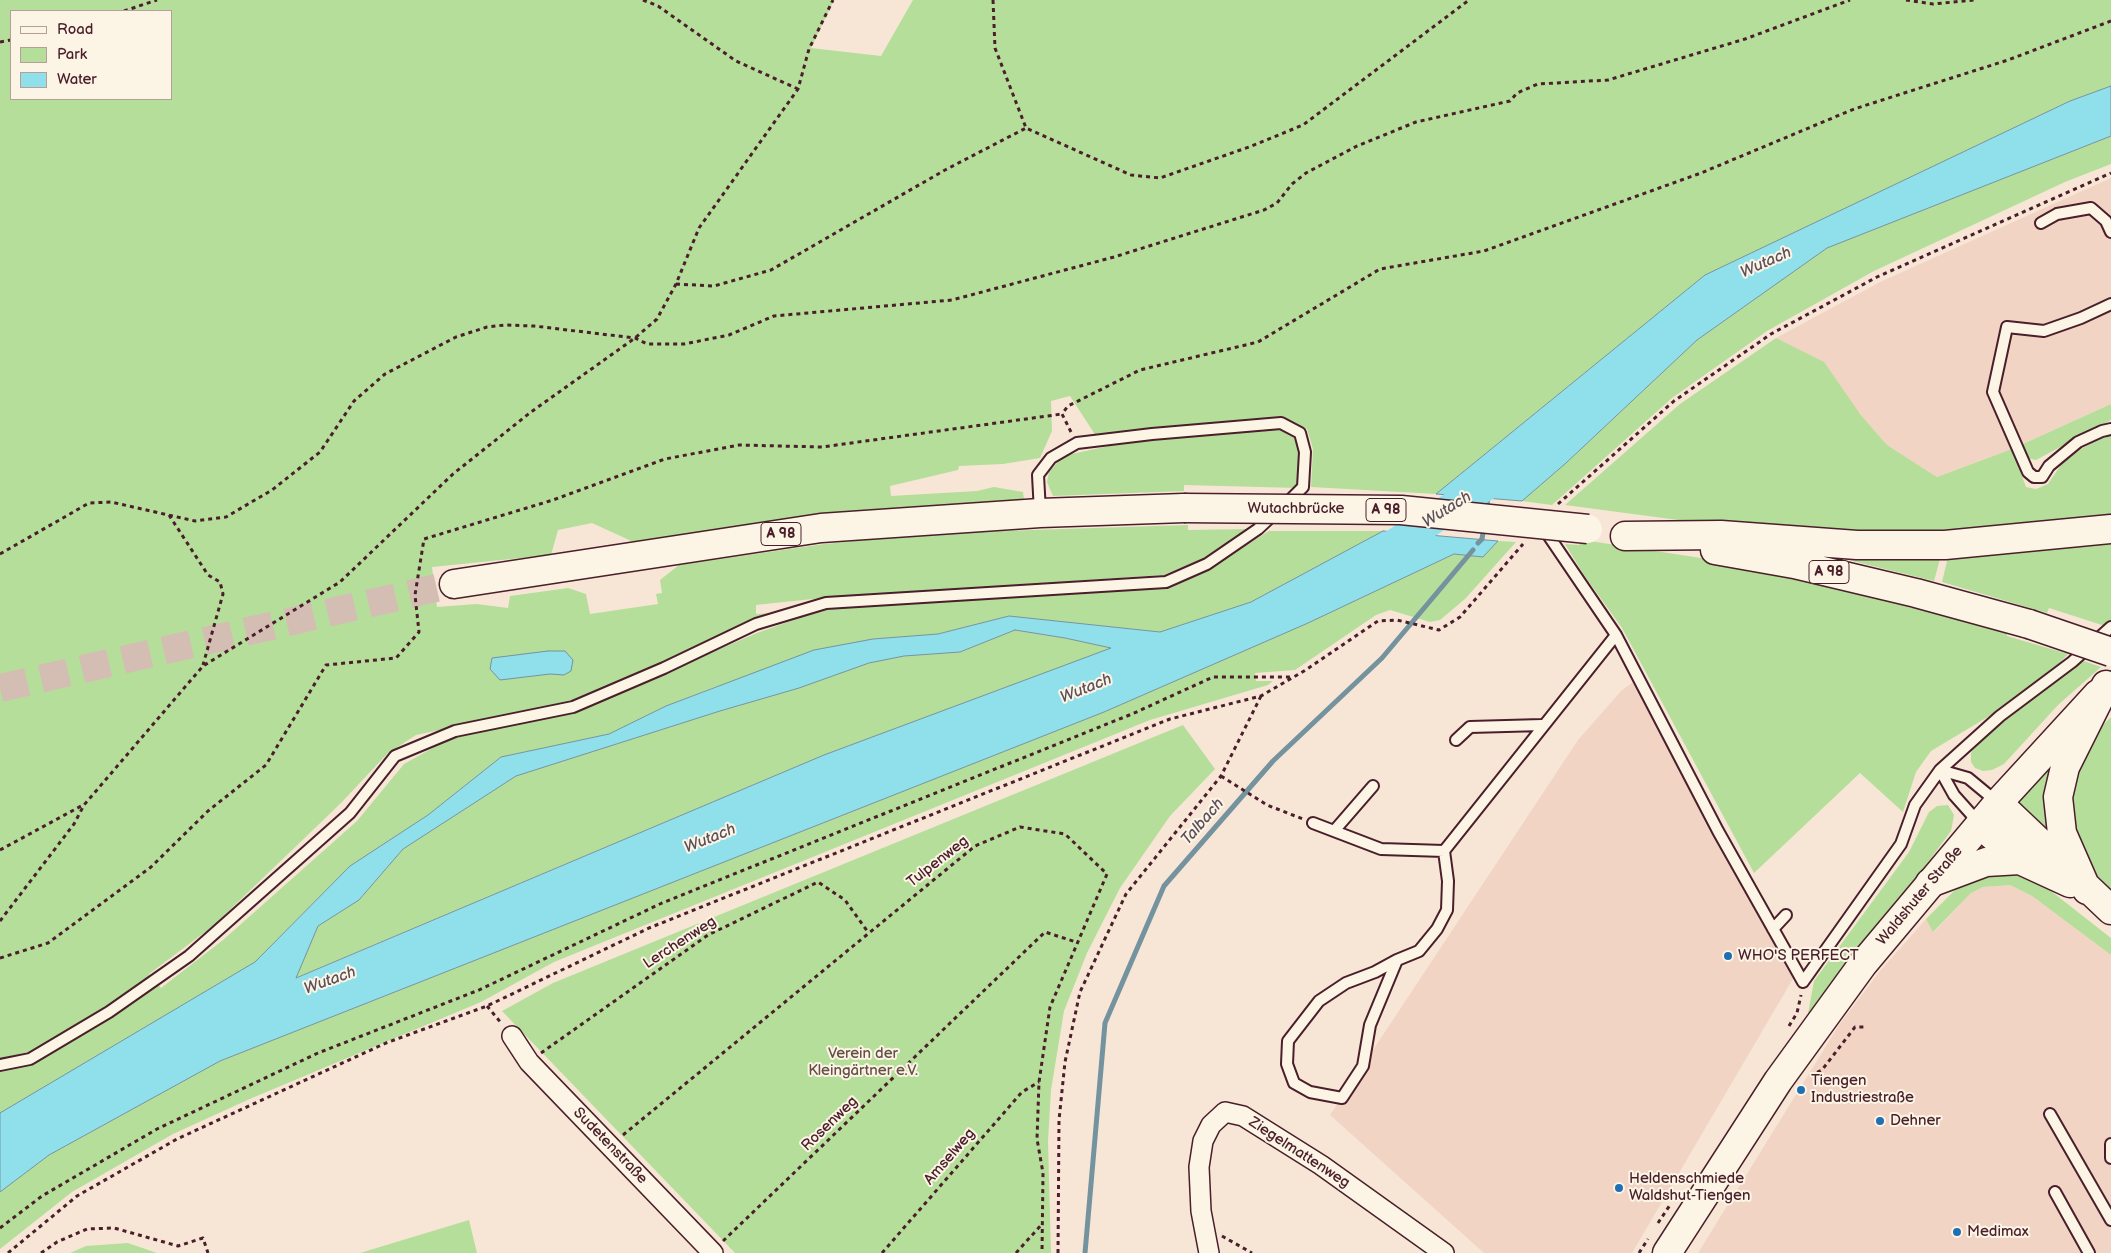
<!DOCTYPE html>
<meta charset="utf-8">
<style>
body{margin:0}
#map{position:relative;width:2111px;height:1253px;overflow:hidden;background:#f7e6d6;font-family:"Balsamiq Sans",sans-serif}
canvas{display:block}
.legend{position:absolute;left:10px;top:10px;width:162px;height:90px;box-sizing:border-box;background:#fcf5e5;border:1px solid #b59f9b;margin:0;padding:6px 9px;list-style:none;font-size:15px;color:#4a1f2b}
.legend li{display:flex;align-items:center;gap:10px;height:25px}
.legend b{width:25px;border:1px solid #b59f9b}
</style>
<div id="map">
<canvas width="2111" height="1253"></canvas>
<ul class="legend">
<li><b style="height:6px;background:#fcf5e5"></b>Road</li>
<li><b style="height:14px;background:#b5de9b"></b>Park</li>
<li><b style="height:14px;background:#90e0ec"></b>Water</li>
</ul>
</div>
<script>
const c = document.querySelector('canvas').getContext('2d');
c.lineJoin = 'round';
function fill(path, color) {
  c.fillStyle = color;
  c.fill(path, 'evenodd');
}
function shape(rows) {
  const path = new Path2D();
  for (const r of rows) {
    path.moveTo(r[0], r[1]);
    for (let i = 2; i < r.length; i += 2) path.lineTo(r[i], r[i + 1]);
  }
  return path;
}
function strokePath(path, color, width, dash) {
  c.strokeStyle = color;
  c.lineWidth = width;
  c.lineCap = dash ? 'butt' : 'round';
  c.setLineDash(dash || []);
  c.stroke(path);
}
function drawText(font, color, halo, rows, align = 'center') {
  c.font = font + ' "Balsamiq Sans",sans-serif';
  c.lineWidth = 4;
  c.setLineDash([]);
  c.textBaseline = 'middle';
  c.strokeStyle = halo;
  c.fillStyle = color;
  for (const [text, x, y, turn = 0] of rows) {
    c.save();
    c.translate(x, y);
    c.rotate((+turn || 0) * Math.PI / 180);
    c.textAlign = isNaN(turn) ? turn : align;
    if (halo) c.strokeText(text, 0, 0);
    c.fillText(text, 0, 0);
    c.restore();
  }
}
const built = shape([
 [2111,178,2111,404,2012,449,1937,477,1887,445,1860,414,1776,338,1880,282],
 [1633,682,1794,977,1632,1253,1484,1253,1330,1115,1578,740,1621,691],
 [2010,885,2032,896,2111,955,2111,1253,1698,1253,1839,1025,1880,971,1926,919,1934,932,1971,893,1983,887]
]);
const green = shape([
 [0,0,834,0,811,48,881,56,913,0,2111,0,2111,86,2070,101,1705,275,1436,494,1311,487,1313,449,1307,429,1282,416,1096,436,1070,396,1051,401,1052,431,1040,458,1003,464,959,466,958,470,890,486,891,496,977,491,994,487,1023,492,1024,500,820,517,640,545,592,523,558,530,551,555,432,567,437,607,477,604,508,608,510,596,568,588,586,594,590,614,658,604,656,594,662,593,660,580,679,565,824,544,938,533,1188,525,1188,530,1248,529,1202,559,1163,575,822,598,756,605,756,614,776,613,570,703,416,735,387,754,341,803,213,926,149,974,161,988,223,940,357,821,404,764,454,736,577,710,757,633,827,608,1170,588,1209,569,1269,531,1383,531,1251,602,1160,632,1009,616,938,634,873,639,715,687,666,706,609,734,501,757,428,815,350,866,255,962,0,1113],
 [11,11,171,11,171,99,11,99],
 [2111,136,2111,164,2065,182,1874,271,1767,331,1672,398,1552,505,1522,501,1566,463,1697,340,1827,248],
 [1776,338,1824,362,1860,414,1887,445,1937,477,2012,449,2026,487,2036,489,2048,484,2061,465,2081,449,2106,436,2111,437,2111,518,1939,535,1716,525,1565,505,1680,404],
 [2111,404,2111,420,2036,460,2027,458,2023,444],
 [1280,430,1295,439,1300,451,1301,469,1298,488,1184,485,1184,491,1053,496,1047,482,1049,472,1063,456,1113,445,1233,432],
 [1583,540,1747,565,2007,629,2007,636,2068,654,2051,672,2006,706,1931,751,1916,772,1903,812,1860,773,1754,873,1622,628,1584,575,1565,544,1579,545],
 [2111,540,2111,621,2105,626,2049,608,2047,613,1942,582,1948,557],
 [1498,541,1516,542,1465,599,1440,620,1430,622,1390,610,1376,615,1295,670,1255,673,1256,681,1273,681,1268,685,1150,720,554,962,481,1002,252,1098,173,1134,72,1192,0,1249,0,1192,49,1155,220,1061,1104,712,1308,623,1454,554,1483,557],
 [1941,555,1934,581,1840,558,1841,556],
 [1015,630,1064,638,1112,648,824,755,295,978,318,926,359,900,403,849,516,776,720,711,799,688,869,663,904,656,960,652],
 [2081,660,2101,667,2058,705,2004,764,1992,770,1983,771,1975,768,1971,762,1971,753,1977,743],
 [2111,717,2111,891,2094,876,2069,831,2072,768,2092,736],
 [1183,725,1215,769,1170,816,1120,888,1087,953,1064,1011,1051,1090,1048,1141,1051,1253,735,1253,502,1011,553,983],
 [2068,745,2065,860,2013,809],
 [1948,805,1954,815,1951,831,1836,987,1807,1019,1814,981,1909,852,1929,812,1937,806],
 [2017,873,2042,884,2111,938,2111,955,2032,896,2010,885,1983,887,1971,893,1933,932,1926,919,1954,891,1976,876],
 [469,1220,477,1253,360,1253],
 [128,1243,157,1253,70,1253,86,1246]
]);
const water = shape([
 [2111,86,2111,136,1827,248,1697,340,1566,463,1522,501,1436,494,1705,275,2070,101,2111,86],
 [1383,531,1498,541,1483,557,1454,554,1308,623,1104,712,220,1061,49,1155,0,1192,0,1113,255,962,350,866,428,815,501,757,609,734,666,706,814,650,873,639,938,634,1009,616,1160,632,1251,602,1383,531],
 [1015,630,1065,638,1111,648,824,755,296,978,318,926,359,900,403,849,516,776,720,711,799,688,869,663,904,656,960,652,1015,630],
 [548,651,565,651,573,660,571,671,564,675,550,674,500,680,490,669,492,658,548,651]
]);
const stream = shape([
 [1486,510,1489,491],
 [1478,543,1482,539,1484,526],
 [1085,1253,1105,1023,1164,886,1273,761,1382,658,1473,550]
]);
const river = shape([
 [1377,555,1490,483,1502,473]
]);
const trunkTunnel = shape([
 [0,688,454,584]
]);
const path = shape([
 [643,0,658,6,736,61,798,89],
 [993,0,995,48,1026,128,1131,175,1160,178,1249,147,1303,125,1469,0],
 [1906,0,1933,4,1974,0],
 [124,11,157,0],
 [0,42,11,40],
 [676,284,714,286,771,270,945,170,1026,128],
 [1071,432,1062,414,1068,406,1140,370,1258,342,1380,269,1484,251,1701,173,1854,109,2008,60,2111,21],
 [1558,504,1674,401,1771,334,1877,277,2111,173],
 [169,515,208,575,220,582,223,594,203,665],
 [0,554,89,503,111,502,195,521,226,517,272,490,320,452,354,401,385,374,456,337,487,327,505,325,534,326,635,338,647,344,684,344,729,335,774,316,952,300,1114,257,1264,210,1277,203,1292,184,1306,173,1357,146,1416,122,1510,101,1517,93,1538,84,1608,80,1745,39,1850,0],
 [1221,776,1267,805,1303,819],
 [0,850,83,805],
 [0,921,74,824,84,805,203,666,340,582,453,474,531,412,635,338,657,319,676,284,699,228,798,89,809,49,833,0],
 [0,958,48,943,151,867,208,811,266,765,326,665,396,658,419,632,415,595,424,539,553,500,665,459,739,445,822,447,1062,414],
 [487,1006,502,1024],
 [1789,1026,1797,1013,1801,995],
 [541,1053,708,935,818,882,845,900,868,932],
 [1810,1076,1822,1070,1855,1027,1867,1027],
 [623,1135,975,846,1020,827,1065,834,1107,874,1050,1007,1039,1082,1037,1139,1043,1173,1042,1253],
 [1658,1223,1670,1205],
 [0,1228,42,1196,157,1129,318,1053,479,990,662,903,1132,714,1213,677,1293,677],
 [1222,1236,1252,1253],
 [723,1241,1045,932,1079,943],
 [8,1253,77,1196,177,1139,386,1043,487,1006,649,928,1170,719,1261,696,1304,671,1378,621,1397,620,1439,630,1460,617,1523,544],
 [41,1253,57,1242,87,1229,114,1228,178,1246,203,1238,208,1253],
 [882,1253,1022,1092,1039,1082],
 [1016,1253,1042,1224],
 [1058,1253,1059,1120,1065,1062,1080,992,1126,894,1221,776,1261,696],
 [1639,1253,1648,1239]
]);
const service = shape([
 [2041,223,2057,214,2091,208,2106,221,2111,232],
 [2111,304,2081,318,2044,331,2007,327,1993,392,2028,472,2034,477,2042,477,2049,466,2078,442,2102,431,2111,429],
 [1040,512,1038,475,1051,458,1077,443,1152,434,1281,423,1300,433,1305,452,1303,487,1286,504],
 [1544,529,1616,635,1718,831,1803,982,1901,844,1915,805,1940,770,2000,716,2072,662,2111,627],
 [1456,740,1470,727,1542,725],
 [1940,770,1968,778,1997,802],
 [1940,770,1954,795,1979,823],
 [1313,823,1381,849,1444,851,1616,635],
 [1334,831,1373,786],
 [1773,929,1786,915],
 [1397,960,1370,1025,1363,1066,1342,1098,1310,1092,1294,1083,1287,1064,1288,1041,1319,1001,1346,983,1375,972,1397,960,1419,951,1437,929,1447,910,1448,881,1444,851],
 [0,1065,30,1059,109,1012,189,956,350,813,395,756,455,731,573,707,664,668,756,624,826,603,1166,582,1207,564,1258,529,1275,513],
 [2050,1114,2111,1220],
 [2111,1144,2111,1158],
 [2055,1192,2089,1253]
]);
const minor = shape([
 [512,1036,529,1062,713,1253],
 [1209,1253,1201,1211,1199,1167,1203,1141,1211,1125,1225,1112,1243,1116,1321,1165,1444,1253]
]);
const secondary = shape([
 [1667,1253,1778,1081,1863,964,1998,803,2098,694]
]);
const trunk = shape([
 [1625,536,1721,535,1857,545,1945,545,2111,529],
 [1715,550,1794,564,1916,593,2029,624],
 [454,584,821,528,1040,513,1184,508],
 [1998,803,2111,910],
 [1980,824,2020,860,2070,883],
 [1930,883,1986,862,2020,860],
 [2087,890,2062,833,2058,797,2065,767,2106,685]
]);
const trunkBridge = shape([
 [1184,508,1401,510,1588,529],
 [2029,624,2111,652]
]);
const markers = [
 [1728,956,5,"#1f6fb2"],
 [1801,1090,5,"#1f6fb2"],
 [1880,1121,5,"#1f6fb2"],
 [1619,1188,5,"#1f6fb2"],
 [1957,1232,5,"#1f6fb2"]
];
const shields = [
 [1386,510,40],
 [781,534,40],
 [1829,572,40]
];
const shieldNames = [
 ["A 98",1386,510],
 ["A 98",781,534],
 ["A 98",1829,572]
];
const streetNames = [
 ["Wutachbrücke",1296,509],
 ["Tulpenweg",938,862,-38],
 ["Waldshuter Straße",1920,896,-50],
 ["Lerchenweg",680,943,-33],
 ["Rosenweg",830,1124,-44],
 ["Sudetenstraße",610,1146,46],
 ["Ziegelmattenweg",1299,1153,33],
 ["Amselweg",950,1157,-49]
];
const poiNames = [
 ["WHO'S PERFECT",1738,956],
 ["Tiengen",1811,1081],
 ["Industriestraße",1811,1098],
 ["Dehner",1890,1121],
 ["Heldenschmiede",1629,1179],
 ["Waldshut-Tiengen",1629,1196],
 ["Medimax",1967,1232]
];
const parkNames = [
 ["Verein der",863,1054],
 ["Kleingärtner e.V.",863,1071]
];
const waterNames = [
 ["Wutach",1766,263,-24],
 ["Wutach",1447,510,-32],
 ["Wutach",1086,689,-22],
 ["Talbach",1203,822,-49],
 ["Wutach",710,839,-22],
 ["Wutach",330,981,-20]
];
fill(built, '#f1d4c4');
fill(green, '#b5de9b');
fill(water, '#90e0ec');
strokePath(water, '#74939f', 1);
strokePath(stream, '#74939f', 5);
strokePath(river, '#90e0ec', 30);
strokePath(trunkTunnel, '#d4beb4', 28, [28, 14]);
strokePath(service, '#4a1f2b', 14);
strokePath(minor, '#4a1f2b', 22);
strokePath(secondary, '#4a1f2b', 31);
strokePath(trunk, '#4a1f2b', 31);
strokePath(path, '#4a1f2b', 3, [4, 4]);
strokePath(service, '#fcf5e5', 10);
strokePath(minor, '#fcf5e5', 19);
strokePath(secondary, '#fcf5e5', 28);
strokePath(trunk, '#fcf5e5', 28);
strokePath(trunkBridge, '#4a1f2b', 31, []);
strokePath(trunkBridge, '#fcf5e5', 28);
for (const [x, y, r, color] of markers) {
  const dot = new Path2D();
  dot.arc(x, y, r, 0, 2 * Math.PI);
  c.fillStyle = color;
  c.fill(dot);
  strokePath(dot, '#fcf5e5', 2);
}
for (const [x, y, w] of shields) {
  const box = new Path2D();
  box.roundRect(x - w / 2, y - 11.5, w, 23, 4);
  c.fillStyle = '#fcf5e5';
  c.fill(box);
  strokePath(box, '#4a1f2b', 1);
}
drawText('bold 14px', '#4a1f2b', null, shieldNames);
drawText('15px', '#4a1f2b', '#fcf5e5', streetNames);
drawText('15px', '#4a1f2b', '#fcf5e5', poiNames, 'left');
drawText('15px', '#654f47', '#fcf5e5', parkNames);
drawText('italic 16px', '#5c4f5b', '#fcf5e5', waterNames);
</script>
